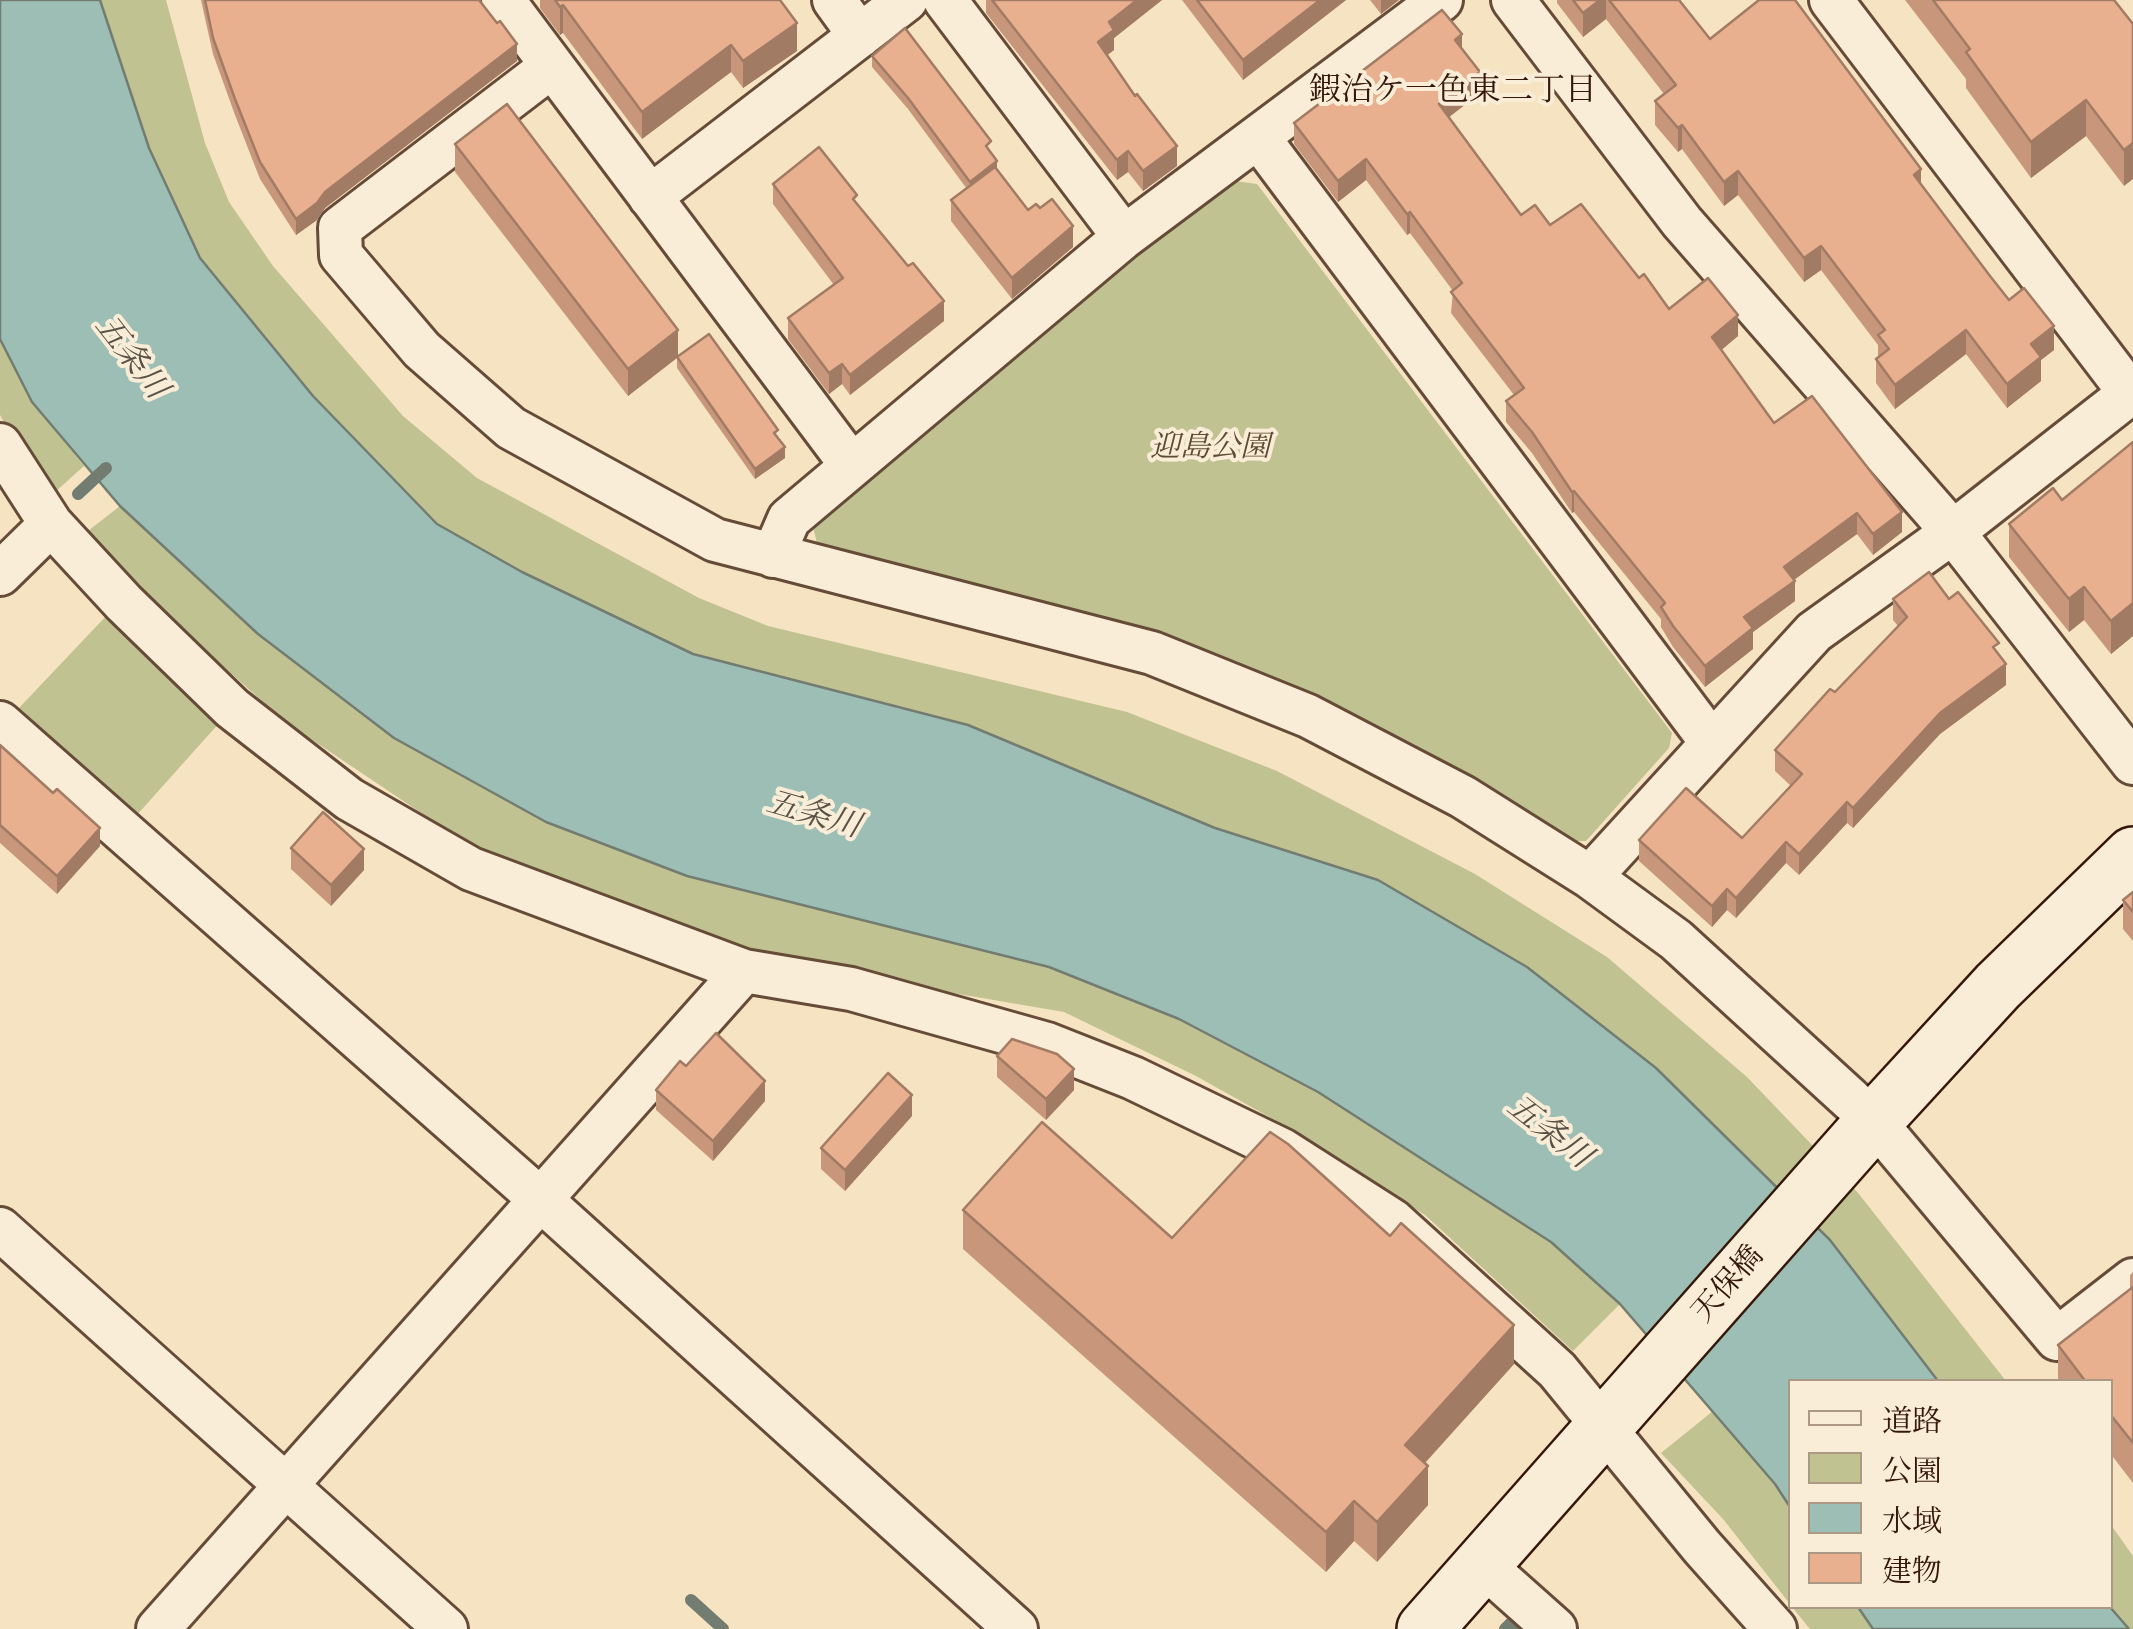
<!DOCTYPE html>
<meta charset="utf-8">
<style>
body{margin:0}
#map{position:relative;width:2133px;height:1629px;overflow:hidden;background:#f6e3c1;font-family:"Libre Bodoni","Noto Serif JP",serif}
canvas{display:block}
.legend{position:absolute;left:1788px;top:1379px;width:325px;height:230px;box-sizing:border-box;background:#f9edd7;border:2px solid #ab9885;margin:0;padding:12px 18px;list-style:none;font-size:30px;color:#35180b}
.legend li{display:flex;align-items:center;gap:20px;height:50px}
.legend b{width:50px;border:2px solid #ab9885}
</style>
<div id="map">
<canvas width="2133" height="1629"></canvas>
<ul class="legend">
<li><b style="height:12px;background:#f9edd7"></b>道路</li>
<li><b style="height:28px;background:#c0c391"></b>公園</li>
<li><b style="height:28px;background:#9dbeb5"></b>水域</li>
<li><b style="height:28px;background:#e8b08f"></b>建物</li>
</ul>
</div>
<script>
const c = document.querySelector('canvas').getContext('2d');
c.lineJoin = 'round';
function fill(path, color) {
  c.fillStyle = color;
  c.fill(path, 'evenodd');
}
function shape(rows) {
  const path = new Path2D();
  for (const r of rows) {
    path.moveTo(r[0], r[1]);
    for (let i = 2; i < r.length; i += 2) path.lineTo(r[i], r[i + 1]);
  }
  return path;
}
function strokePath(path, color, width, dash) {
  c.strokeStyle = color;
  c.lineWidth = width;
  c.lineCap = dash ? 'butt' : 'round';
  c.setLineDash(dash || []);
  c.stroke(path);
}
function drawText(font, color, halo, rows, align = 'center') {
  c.font = font + ' "Libre Bodoni","Noto Serif JP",serif';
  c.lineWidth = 8;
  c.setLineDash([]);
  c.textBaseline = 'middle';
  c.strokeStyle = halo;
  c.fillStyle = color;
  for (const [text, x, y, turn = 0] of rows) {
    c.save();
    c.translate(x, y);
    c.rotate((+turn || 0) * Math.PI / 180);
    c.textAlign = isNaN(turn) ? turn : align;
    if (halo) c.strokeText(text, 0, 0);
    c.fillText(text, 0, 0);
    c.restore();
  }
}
const green = shape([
 [100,0,166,0,205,143,229,202,273,266,403,416,477,478,699,598,768,626,1127,712,1277,771,1475,874,1607,957,1747,1077,1859,1194,2006,1381,1938,1381,1829,1240,1656,1068,1527,967,1378,880,1215,828,968,725,693,654,522,572,437,524,313,396,200,258,149,148],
 [1236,181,1257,184,1672,733,1669,748,1586,841,1570,841,1491,788,1394,736,1292,692,820,555,812,523,1134,256],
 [0,339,32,402,84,466,55,492,17,445,0,415],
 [120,506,258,634,394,738,546,822,687,876,1049,967,1179,1019,1318,1092,1551,1242,1620,1304,1573,1351,1425,1215,1312,1141,1196,1076,1064,1012,800,967,666,925,484,855,284,721,141,592,84,534],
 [109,613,221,721,136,816,18,709],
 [1713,1411,1775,1484,1790,1507,1790,1604,1723,1519,1661,1453],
 [2111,1525,2133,1556,2133,1629,2129,1629,2110,1607],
 [1792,1607,1858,1607,1873,1629,1810,1629]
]);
const water = shape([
 [0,0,100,0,149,148,200,258,313,396,437,524,522,572,693,654,968,725,1215,828,1378,880,1527,967,1656,1068,1830,1240,1938,1381,1790,1382,1790,1507,1775,1484,1620,1304,1551,1242,1318,1092,1179,1019,1049,967,687,876,546,822,394,738,258,634,120,506,32,402,0,339,0,0],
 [1858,1607,2110,1607,2129,1629,1873,1629,1858,1607]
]);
const stream = shape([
 [78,494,106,468],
 [691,1600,723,1629],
 [1505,1629,1511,1623,1518,1629]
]);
const street = shape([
 [503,0,852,466],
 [834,0,860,36],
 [945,0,1124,237],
 [1513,0,1682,222,1953,532,2133,763],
 [1831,0,2130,393],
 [552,66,340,228,341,255,422,350,511,428,715,540,1152,653,1308,716,1463,797,1590,877,1814,632,1953,532,2133,391],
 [1258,137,1712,743],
 [650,197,906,0],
 [0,445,51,524,124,603,232,708,349,799,471,869,744,971,851,989,1047,1044,1133,1078,1282,1150,1393,1221,1557,1370,1702,1547,1775,1629],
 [773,556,789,519,1124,237,1441,0],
 [0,574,51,524],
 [0,723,540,1199,1016,1629],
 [1590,877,1676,940,1874,1121,2057,1339,2133,1280],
 [0,1229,446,1629],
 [1482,1564,1555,1629],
 [158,1629,744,971]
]);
const secondary = shape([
 [1425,1629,1874,1121,1998,986,2133,855]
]);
const wall = shape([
 [201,0,479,0,517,61,325,208,317,220,296,235,260,179,235,115,213,54],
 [540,0,780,0,797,51,743,88,731,72,642,139,563,33,560,35,540,8],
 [986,0,1162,0,1114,38,1114,50,1107,55,1177,166,1143,191,1128,172,1117,180,986,13],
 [1182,0,1346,0,1243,80],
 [1370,0,1399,0,1381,14],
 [1557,0,1679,0,1710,39,1921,185,2009,300,2054,350,2041,360,2041,381,2007,408,1966,354,1895,409,1876,383,1876,359,1878,357,1878,345,1821,270,1804,282,1738,195,1724,206,1682,149,1678,152,1655,125,1655,101,1664,94,1606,19,1583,37,1557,3],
 [1905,0,2114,0,2133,24,2124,186,2086,136,2031,178,1966,88,1966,79],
 [1462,49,1480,93,1449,117,1521,215,1550,225,1639,278,1669,309,1738,336,1721,350,1774,423,1902,532,1873,555,1857,534,1794,580,1795,601,1753,632,1753,649,1705,687,1673,647,1661,627,1661,619,1574,512,1572,513,1532,453,1506,422,1506,401,1514,395,1451,313,1453,291,1410,233,1407,235,1366,180,1338,202,1294,144,1294,123],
 [872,56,991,152,997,169,1028,210,1073,247,1012,299,951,221,951,200,967,189,908,109,872,67],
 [455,144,678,356,778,438,785,458,755,479,677,368,677,358,628,396,455,172],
 [773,184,857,204,944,321,850,395,842,384,829,394,788,339,788,318,834,285,773,204],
 [2133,442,2133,636,2111,654,2084,620,2069,632,2009,557,2009,524,2062,500],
 [1893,599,1949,599,1999,654,2006,685,1940,734,1853,828,1847,823,1799,875,1786,863,1736,918,1727,910,1712,927,1639,861,1639,840,1742,838,1791,786,1775,771,1775,750,1835,692,1898,626,1893,620],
 [0,745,100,846,57,894,0,843],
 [291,848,364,870,331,906,291,869],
 [2133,892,2133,941,2123,929,2123,900],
 [997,1056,1074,1090,1046,1120,997,1077],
 [686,1066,765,1101,713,1161,656,1110,656,1090],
 [912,1116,845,1191,821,1169,821,1148],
 [963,1210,1172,1238,1514,1364,1425,1463,1428,1505,1377,1562,1354,1541,1326,1572,963,1249],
 [2133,1272,2133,1483,2110,1453,2110,1382,2058,1382,2058,1345,2130,1290,2130,1275]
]);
const shadedWall = shape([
 [1137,0,1162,0,1114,38,1114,50,1098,62,1098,42,1109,22],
 [1320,0,1346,0,1243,80,1243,60],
 [1381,0,1399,0,1381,14],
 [1600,0,1606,0,1606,19,1583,37,1583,13],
 [563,5,563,33,560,35,560,7],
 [797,23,797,51,743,88,743,61],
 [1462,34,1462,55,1455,40],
 [517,44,517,61,325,208,317,220,296,235,296,219,325,192],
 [731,45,731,72,642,139,642,112],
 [1480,72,1480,93,1439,125,1439,104],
 [2086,100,2086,136,2031,178,2031,142],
 [1682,125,1682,149,1678,152,1678,128],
 [2133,143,2133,179,2124,186,2124,150],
 [1177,146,1177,166,1143,191,1143,171],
 [1128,151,1128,172,1117,180,1117,160],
 [1366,159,1366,180,1338,202,1338,181],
 [997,161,997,171,970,193,970,182],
 [1921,169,1921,193,1914,175],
 [1738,171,1738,195,1724,206,1724,182],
 [1410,212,1410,233,1407,235,1407,214],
 [1073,226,1073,247,1012,299,1012,278],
 [1821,246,1821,270,1804,282,1804,258],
 [944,301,944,321,850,395,850,375],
 [1738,315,1738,336,1712,358,1712,337],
 [2054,326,2054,350,2041,360,2041,381,2007,408,2007,384,2031,344],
 [678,330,678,357,628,396,628,369],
 [1966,330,1966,354,1895,409,1895,385],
 [842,364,842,384,829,394,829,373],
 [785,447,785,458,755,479,755,469],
 [1574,491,1574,512,1572,513,1572,492],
 [1902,512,1902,532,1873,555,1873,534],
 [1857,513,1857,534,1784,587,1784,567],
 [1795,581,1795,601,1753,632,1753,649,1705,687,1705,666,1744,617],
 [2084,587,2084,620,2069,632,2069,599],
 [2133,603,2133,636,2111,654,2111,621],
 [2006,664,2006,685,1940,734,1853,828,1853,808,1940,713],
 [1847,802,1847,823,1799,875,1799,854],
 [100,828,100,846,57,894,57,876],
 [1786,842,1786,863,1736,918,1736,898],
 [364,849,364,870,331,906,331,885],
 [1727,889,1727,910,1712,927,1712,906],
 [1074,1069,1074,1090,1046,1120,1046,1099],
 [765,1081,765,1101,713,1161,713,1141],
 [912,1095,912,1116,845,1191,845,1170],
 [1514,1325,1514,1364,1405,1485,1405,1445],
 [1428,1466,1428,1505,1377,1562,1377,1522],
 [1354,1501,1354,1541,1326,1572,1326,1532]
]);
const building = shape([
 [205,0,479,0,497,23,500,21,517,44,325,192,317,203,296,219,260,162,235,99,213,38,205,0],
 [555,0,780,0,797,23,743,61,731,45,642,112,563,5,560,7,555,0],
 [992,0,1137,0,1109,22,1114,30,1098,42,1135,96,1137,94,1177,146,1143,171,1128,151,1117,160,992,0],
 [1197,0,1320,0,1243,60,1197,0],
 [1573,0,1600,0,1583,13,1573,0],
 [1609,0,1679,0,1710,39,1759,0,1795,0,1921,169,1914,175,1990,276,2009,300,2024,288,2054,326,2031,344,2041,357,2007,384,1966,330,1895,385,1876,359,1889,349,1878,335,1885,330,1821,246,1804,258,1738,171,1724,182,1682,125,1678,128,1655,101,1676,85,1609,0],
 [1933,0,2114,0,2133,24,2133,143,2124,150,2086,100,2031,142,1966,52,1970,49,1933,0],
 [1442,10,1462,34,1455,40,1480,72,1439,104,1521,215,1535,205,1550,225,1581,204,1639,278,1644,274,1669,309,1708,278,1738,315,1712,337,1774,423,1812,396,1902,512,1873,534,1857,513,1784,567,1795,581,1744,617,1753,628,1705,666,1673,626,1661,607,1665,603,1574,491,1572,492,1532,432,1506,401,1524,388,1451,292,1462,283,1410,212,1407,214,1366,159,1338,181,1294,123,1442,10],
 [905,28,991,141,986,146,997,161,970,182,908,98,872,56,905,28],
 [507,104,678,330,628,369,455,144,507,104],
 [819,147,857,195,853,199,908,266,913,263,944,301,850,375,842,364,829,373,788,318,843,278,773,184,819,147],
 [995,167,1028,210,1036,204,1040,208,1052,199,1073,226,1012,278,951,200,995,167],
 [709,334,778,430,774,433,785,447,755,469,677,357,709,334],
 [2133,442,2133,603,2111,621,2084,587,2069,599,2009,524,2053,488,2062,500,2133,442],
 [1929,572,1949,599,1958,592,1999,643,1993,647,2006,664,1940,713,1853,808,1847,802,1799,854,1786,842,1736,898,1727,889,1712,906,1639,840,1686,788,1742,838,1802,774,1775,750,1830,689,1835,692,1907,617,1893,599,1929,572],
 [0,745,53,793,57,789,100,828,57,876,0,825,0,745],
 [323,812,364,849,331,885,291,848,323,812],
 [2133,892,2133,912,2123,900,2133,892],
 [716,1033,765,1081,713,1141,656,1090,680,1061,686,1066,716,1033],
 [1012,1039,1057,1054,1074,1069,1046,1099,997,1056,1012,1039],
 [888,1073,912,1095,845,1170,821,1148,888,1073],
 [1042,1122,1172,1238,1270,1132,1288,1144,1390,1236,1401,1223,1514,1325,1405,1445,1428,1466,1377,1522,1354,1501,1326,1532,963,1210,1042,1122],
 [2133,1287,2133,1443,2110,1414,2110,1382,2086,1382,2058,1345,2133,1287]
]);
const parkNames = [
 ["迎島公園",1210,449]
];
const streetNames = [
 ["天保橋",1729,1285,-49]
];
const neighbourhoodNames = [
 ["鍜治ケ一色東二丁目",1453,92]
];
const waterNames = [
 ["五条川",130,358,52],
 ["五条川",813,816,16],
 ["五条川",1548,1133,38]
];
fill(green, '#c0c391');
fill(water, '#9dbeb5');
strokePath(water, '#737c71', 2.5);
strokePath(stream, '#737c71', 12);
strokePath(street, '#654b38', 48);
strokePath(secondary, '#35180b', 60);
strokePath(street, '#f9edd7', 42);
strokePath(secondary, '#f9edd7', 55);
fill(wall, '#c8977b');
fill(shadedWall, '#a27b64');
fill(building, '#e8b08f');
strokePath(building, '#a27b64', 2.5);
drawText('italic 30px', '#5f4b33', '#f9edd7', parkNames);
drawText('30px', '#35180b', '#f9edd7', streetNames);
drawText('32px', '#35180b', '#f9edd7', neighbourhoodNames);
drawText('italic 32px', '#595246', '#f9edd7', waterNames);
</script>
